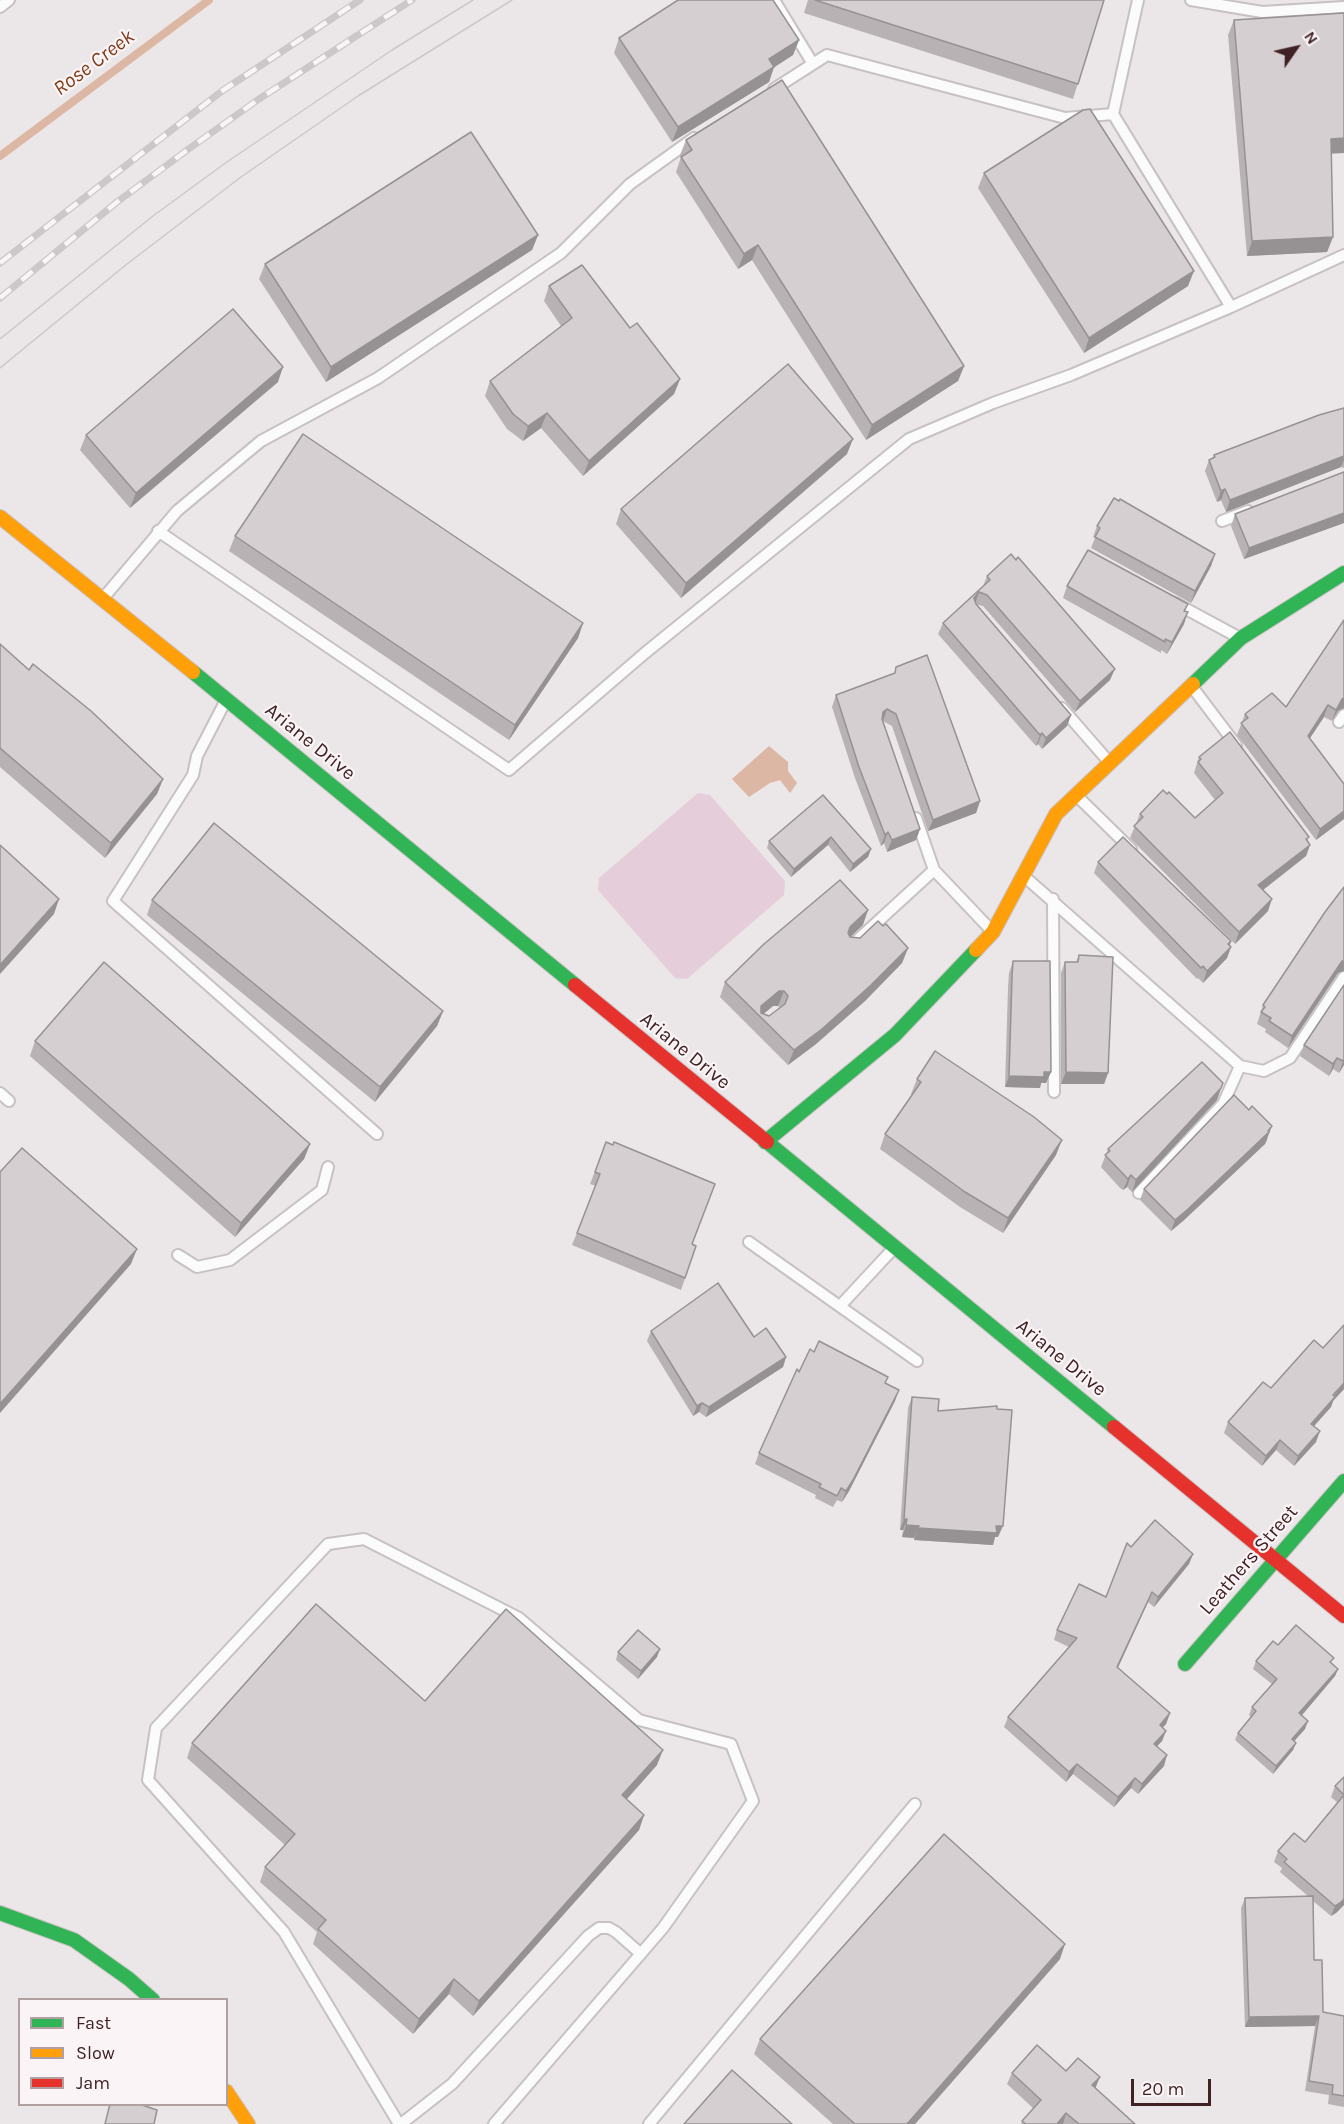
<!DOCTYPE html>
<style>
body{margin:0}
#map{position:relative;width:1344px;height:2124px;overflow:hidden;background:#ebe6e7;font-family:Karla,sans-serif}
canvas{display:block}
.legend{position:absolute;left:18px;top:1998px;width:210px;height:108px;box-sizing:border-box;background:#faf4f6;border:2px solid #b0a0a2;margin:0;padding:8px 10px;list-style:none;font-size:18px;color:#402124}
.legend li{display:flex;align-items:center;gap:12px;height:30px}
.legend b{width:30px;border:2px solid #b0a0a2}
.north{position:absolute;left:1266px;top:18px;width:60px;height:60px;-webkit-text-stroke:4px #faf4f6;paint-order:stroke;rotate:56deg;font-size:16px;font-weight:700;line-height:24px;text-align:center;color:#402124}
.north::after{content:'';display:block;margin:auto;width:21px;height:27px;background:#402124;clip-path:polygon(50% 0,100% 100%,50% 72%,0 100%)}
.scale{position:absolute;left:1131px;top:2079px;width:80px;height:27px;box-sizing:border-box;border:3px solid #402124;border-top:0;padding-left:8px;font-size:18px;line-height:21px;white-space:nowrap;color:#402124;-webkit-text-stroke:4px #faf4f6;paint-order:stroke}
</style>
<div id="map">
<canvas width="1344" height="2124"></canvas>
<ul class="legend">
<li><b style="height:8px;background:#30b455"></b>Fast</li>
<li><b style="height:8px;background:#ff9f0a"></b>Slow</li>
<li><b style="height:8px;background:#e5322d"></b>Jam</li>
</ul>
<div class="north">N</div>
<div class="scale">20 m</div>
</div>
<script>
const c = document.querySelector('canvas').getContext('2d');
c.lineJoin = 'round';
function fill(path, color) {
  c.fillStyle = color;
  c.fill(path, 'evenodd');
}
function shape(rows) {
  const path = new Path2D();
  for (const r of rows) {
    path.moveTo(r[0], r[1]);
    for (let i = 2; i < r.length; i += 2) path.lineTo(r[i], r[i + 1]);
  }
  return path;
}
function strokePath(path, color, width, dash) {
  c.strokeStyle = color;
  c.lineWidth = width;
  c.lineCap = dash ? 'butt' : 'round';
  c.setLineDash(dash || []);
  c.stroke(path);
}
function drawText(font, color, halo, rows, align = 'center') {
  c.font = font + ' Karla,sans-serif';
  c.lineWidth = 4.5;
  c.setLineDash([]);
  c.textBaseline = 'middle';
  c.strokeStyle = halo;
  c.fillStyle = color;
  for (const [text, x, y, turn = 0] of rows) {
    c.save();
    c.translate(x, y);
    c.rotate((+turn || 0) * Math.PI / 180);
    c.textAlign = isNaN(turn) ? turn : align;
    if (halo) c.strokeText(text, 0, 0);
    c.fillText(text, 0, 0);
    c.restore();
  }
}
const green = shape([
 [698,793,710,795,785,881,784,895,687,979,675,978,598,890,599,878]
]);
const water = shape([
 [769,746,788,762,788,771,797,783,790,793,780,780,770,783,749,797,732,779]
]);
const stream = shape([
 [0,156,209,0]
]);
const lane = shape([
 [774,0,813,64],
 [1191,0,1262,12,1344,7],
 [0,7,9,0],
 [774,89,827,55,1065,118,1113,114,1231,307,1344,255],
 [1113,114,1138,0],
 [1222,521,1248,511],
 [158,531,509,770,645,653,909,439,993,403,1071,375,1231,307],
 [105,596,177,511,261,441,378,378,561,253,630,184,694,138],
 [1175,603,1238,637],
 [1193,688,1236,745],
 [225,702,197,756,193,775,113,901,377,1134],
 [1062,708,1109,762],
 [1339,722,1344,715],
 [1078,797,1131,849],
 [916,818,934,870,991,930],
 [1025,877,1240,1066],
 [1053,899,1054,1092],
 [850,947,934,870],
 [0,1093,9,1101],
 [1139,1193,1223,1104,1240,1066,1264,1071,1290,1058,1344,977],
 [749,1242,917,1361],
 [178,1255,197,1267,230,1260,322,1190,328,1167],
 [840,1306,892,1250],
 [399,2124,284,1932,148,1780,156,1728,328,1544,364,1539,519,1618,639,1720,731,1744,753,1801,663,1928,494,2124],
 [401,2124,452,2084,588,1936,599,1928,609,1928,616,1932,641,1954],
 [649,2124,915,1804]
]);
const fast = shape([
 [193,672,575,985],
 [1193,684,1241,638,1344,573],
 [765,1142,895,1035,976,950],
 [767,1142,1114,1427],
 [1185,1664,1344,1481],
 [0,1913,74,1940,129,1979,153,2000]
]);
const slow = shape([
 [0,517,193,672],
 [976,950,993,932,1056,814,1193,684],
 [226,2091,248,2124]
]);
const jam = shape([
 [575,985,767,1142],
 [1114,1427,1344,1616]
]);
const tram = shape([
 [0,339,153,216,224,164,392,50,473,0],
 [0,368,127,264,241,177,358,96,512,0]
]);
const rail = shape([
 [0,263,222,91,360,0],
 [0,298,117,202,190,148,259,99,412,0]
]);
const wall = shape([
 [808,0,1104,0,1073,99,804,13],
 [1234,20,1331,153,1333,237,1327,252,1247,256,1228,35],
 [619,38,799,40,793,55,774,67,769,82,672,142,614,53],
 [686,140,964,366,958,381,866,440,752,260,738,269,676,172,681,157,680,155],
 [984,173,1188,286,1084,353,978,188],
 [538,235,532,250,326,382,259,279,265,264],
 [549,286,630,328,680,379,674,394,583,476,541,428,523,441,507,429,485,396,490,381,561,326,544,301],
 [278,382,130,508,80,450,86,435],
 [1344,408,1344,468,1341,467,1226,512,1221,500,1217,502,1205,471,1209,460,1212,459,1214,455],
 [847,454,681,598,616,524,621,509],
 [1344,472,1344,523,1244,559,1231,526,1235,514],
 [1097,526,1215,554,1211,566,1191,603,1091,548,1095,538,1093,537],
 [235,536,583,623,578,638,509,740,229,551],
 [987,576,1110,680,1075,712,983,606,975,604,1071,715,1067,726,1042,749,1038,744,1036,746,938,634,943,623,983,586],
 [1067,586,1188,604,1185,611,1184,624,1167,654,1161,650,1161,653,1063,598],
 [1344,620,1338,711,1332,721,1324,717,1310,738,1344,784,1344,819,1316,840,1237,735,1245,714,1286,707],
 [0,644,29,670,163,779,157,794,105,858,0,767],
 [896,667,980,801,976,813,928,831,892,726,883,721,920,829,916,840,887,852,884,843,881,846,855,778,832,707,836,695,894,674],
 [1199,757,1309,837,1307,841,1310,845,1306,856,1263,890,1268,911,1235,944,1130,838,1140,814,1167,794,1195,818,1215,800,1194,773],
 [823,795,871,849,868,857,850,872,828,845,791,877,767,848,769,841],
 [1098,862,1231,941,1230,945,1231,947,1227,958,1203,983,1198,978,1197,979,1094,873],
 [152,900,443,1011,437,1026,375,1102,147,915],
 [863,925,850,937,860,938,883,926,908,948,902,963,865,1001,816,1044,788,1065,720,997,725,982],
 [773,1006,778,1006,780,1008,769,1016,763,1014],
 [1079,955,1108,1073,1104,1084,1061,1084,1061,973,1065,962,1076,962],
 [1013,961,1051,1072,1046,1083,1041,1083,1040,1088,1005,1087,1008,988,1009,973],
 [1338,973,1288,1048,1265,1032,1266,1029,1257,1024,1263,1005],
 [1344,985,1344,1065,1339,1073,1333,1069,1329,1076,1300,1056,1304,1045],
 [35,1041,310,1144,304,1159,235,1237,30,1056],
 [917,1079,1056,1155,1003,1233,960,1207,880,1149,885,1134,912,1094,911,1094],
 [1217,1100,1132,1192,1127,1187,1123,1190,1120,1188,1101,1167,1108,1149],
 [1268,1138,1265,1144,1183,1221,1171,1231,1140,1200,1144,1189],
 [606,1142,692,1244,696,1246,681,1290,572,1245,596,1186,590,1184],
 [1344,1325,1344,1389,1333,1401,1331,1407,1314,1426,1316,1442,1294,1466,1276,1450,1262,1466,1224,1433,1228,1422,1323,1348],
 [651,1331,754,1337,786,1357,783,1367,706,1417,699,1412,693,1416,647,1341],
 [886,1384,895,1401,849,1491,842,1502,837,1500,833,1507,815,1498,816,1495,755,1464,759,1453],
 [912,1397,938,1411,998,1537,995,1537,993,1545,914,1540,914,1538,902,1537,903,1530,900,1530,908,1408],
 [1131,1547,1193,1554,1189,1564,1154,1607,1148,1602,1118,1668,1170,1713,1166,1724,1162,1728,1166,1731,1162,1741,1157,1746,1164,1766,1138,1794,1131,1788,1114,1807,1073,1774,1066,1782,1004,1727,1008,1717,1069,1647,1054,1640,1057,1630,1106,1597],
 [1278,1645,1332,1663,1338,1669,1335,1676,1302,1715,1305,1729,1294,1741,1296,1743,1293,1750,1273,1774,1235,1740,1238,1733,1251,1717,1249,1715,1252,1707,1272,1684,1253,1669,1256,1661],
 [618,1652,657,1657,638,1679,616,1660],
 [425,1701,657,1765,627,1799,644,1815,639,1830,473,2016,449,1994,413,2034,313,1944,317,1932,260,1882,265,1867,285,1845,187,1758,192,1743],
 [1344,1777,1344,1905,1336,1913,1331,1916,1313,1901,1314,1960,1323,2012,1344,2016,1344,2107,1328,2104,1329,2095,1305,2091,1315,2026,1245,2027,1241,1908,1245,1898,1308,1896,1280,1872,1282,1868,1274,1862,1278,1851,1305,1842,1338,1803,1331,1797,1335,1786],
 [1060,1959,915,2124,833,2124,754,2054,760,2039],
 [1066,2071,1095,2088,1135,2124,1021,2124,1022,2121,1033,2108,1007,2084,1012,2073]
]);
const shadedWall = shape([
 [799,40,793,55,764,74,769,59],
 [774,67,769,82,672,142,678,127],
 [1344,138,1344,153,1325,154,1331,139],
 [538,235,532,250,326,382,331,367],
 [1333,237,1327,252,1247,256,1252,241],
 [758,245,752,260,738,269,744,254],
 [1194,271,1188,286,1084,353,1089,338],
 [964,366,958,381,866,440,872,425],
 [283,367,278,382,130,508,136,493],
 [680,379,674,394,583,476,589,461],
 [547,413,541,428,523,441,528,426],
 [853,439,847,454,681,598,686,583],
 [1344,456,1344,460,1341,467,1226,512,1230,500],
 [1225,489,1221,500,1217,502,1221,491],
 [1344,513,1344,523,1244,559,1249,548],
 [1215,554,1211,566,1191,603,1195,591],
 [979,592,975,604,974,598],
 [1188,612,1184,624,1167,654,1172,642],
 [583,623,578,638,509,740,515,725],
 [1115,669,1110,680,1075,712,1080,701],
 [1344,698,1344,708,1338,711,1332,721,1336,710,1342,699],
 [1328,705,1324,717,1304,747,1308,736],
 [887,709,883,721,879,724,883,712],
 [1071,715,1067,726,1042,749,1046,738],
 [1042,733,1038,744,1036,746,1040,735],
 [163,779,157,794,105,858,111,843],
 [980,801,976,813,928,831,933,820],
 [1344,811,1344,819,1316,840,1320,829],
 [920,829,916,840,887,852,892,840],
 [888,832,884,843,881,846,885,835],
 [831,837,828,845,791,877,794,869],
 [1310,845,1306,856,1254,897,1258,885],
 [871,849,868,857,850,872,853,864],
 [59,899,54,914,0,974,0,965],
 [1272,899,1268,911,1235,944,1239,932],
 [868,910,863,925,845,942,850,927],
 [1231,941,1228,951,1231,947,1227,958,1203,983,1207,971],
 [908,948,902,963,865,1001,816,1044,788,1065,794,1050],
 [1342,961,1344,961,1344,971,1338,973,1288,1048,1292,1036],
 [779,991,784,991,778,1006,773,1006,760,1017,761,1006],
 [443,1011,437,1026,375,1102,380,1087],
 [1337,1058,1333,1069,1329,1076,1333,1064],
 [1344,1059,1344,1065,1339,1073,1343,1061],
 [1044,1072,1051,1072,1046,1083,1041,1083,1040,1088,1005,1087,1009,1076],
 [1066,1072,1108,1073,1104,1084,1061,1084],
 [1223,1083,1217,1100,1132,1192,1136,1180],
 [1272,1126,1265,1144,1183,1221,1171,1231,1175,1220],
 [1062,1140,1056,1155,1003,1233,1008,1218],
 [310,1144,304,1159,235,1237,241,1223],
 [1131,1175,1127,1187,1123,1190,1128,1179],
 [137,1249,131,1264,0,1413,0,1404],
 [786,1357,783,1367,706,1417,709,1407],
 [1344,1383,1344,1389,1333,1401,1331,1407,1307,1434,1311,1424],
 [899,1390,895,1401,849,1491,842,1502,846,1491],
 [702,1403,699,1412,693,1416,697,1406],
 [1320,1431,1316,1442,1294,1466,1298,1456],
 [1280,1440,1276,1450,1262,1466,1266,1456],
 [904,1519,907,1519,903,1530,900,1530],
 [906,1525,919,1526,914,1538,902,1537],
 [996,1526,1003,1526,998,1537,995,1537,993,1545,914,1540,918,1528],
 [1193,1554,1189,1564,1154,1607,1158,1597],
 [1152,1592,1148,1602,1113,1678,1117,1667],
 [660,1649,657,1657,638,1679,641,1671],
 [1338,1669,1335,1676,1297,1721,1299,1713],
 [1170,1713,1166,1724,1156,1735,1160,1725],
 [1308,1721,1305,1729,1289,1747,1292,1739],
 [1166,1731,1162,1741,1150,1754,1154,1744],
 [1296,1743,1293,1750,1273,1774,1276,1766],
 [663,1750,657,1765,617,1810,622,1795],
 [1167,1755,1164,1766,1138,1794,1142,1784],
 [1077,1764,1073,1774,1066,1782,1069,1772],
 [1135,1778,1131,1788,1114,1807,1118,1797],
 [644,1815,639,1830,473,2016,479,2001],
 [1344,1899,1344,1905,1336,1913,1331,1916,1335,1906],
 [1065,1944,1060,1959,915,2124,907,2124],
 [454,1979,449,1994,413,2034,419,2019],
 [1319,2016,1315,2026,1245,2027,1249,2017],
 [1100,2077,1095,2089,1092,2085],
 [1066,2113,1063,2124,1057,2124]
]);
const building = shape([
 [678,0,773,0,799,40,769,59,774,67,678,127,619,38,678,0],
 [815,0,1104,0,1078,84,815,0],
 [1344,13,1344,138,1331,139,1333,237,1252,241,1234,20,1344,13],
 [782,80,964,366,872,425,758,245,744,254,681,157,692,150,686,140,782,80],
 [1090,109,1194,271,1089,338,984,173,1083,110,1090,109],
 [471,132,538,235,331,367,265,264,471,132],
 [582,265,630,328,637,323,680,379,589,461,547,413,528,426,513,414,490,381,572,318,549,286,582,265],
 [233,309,283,367,136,493,86,435,233,309],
 [788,364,853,439,686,583,621,509,788,364],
 [1344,408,1344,456,1230,500,1225,489,1221,491,1209,460,1215,457,1214,455,1319,415,1344,408],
 [303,434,583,623,515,725,235,536,303,434],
 [1344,472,1344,513,1249,548,1235,514,1344,472],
 [1114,498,1119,501,1120,499,1215,554,1195,591,1095,537,1100,528,1097,526,1114,498],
 [1088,550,1188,604,1184,611,1188,612,1172,642,1165,639,1165,642,1067,586,1088,550],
 [1011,554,1016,560,1018,557,1115,669,1080,701,987,595,979,592,974,598,976,604,1071,715,1046,738,1042,733,1040,735,943,623,990,580,987,576,1011,554],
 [1344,620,1344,698,1342,699,1336,710,1328,705,1308,736,1344,784,1344,811,1320,829,1241,723,1248,718,1245,714,1272,693,1286,707,1344,620],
 [0,644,29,670,33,664,91,711,163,779,111,843,0,748,0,644],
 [927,655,980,801,933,820,896,714,887,709,883,712,882,719,920,829,892,840,888,832,885,835,859,767,836,695,895,673,896,667,927,655],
 [1230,732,1309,837,1306,839,1310,845,1258,885,1272,899,1239,932,1134,826,1143,817,1140,814,1163,790,1167,794,1169,792,1195,818,1223,793,1198,762,1201,759,1199,757,1230,732],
 [823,795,871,849,853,864,831,837,794,869,769,841,823,795],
 [214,823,443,1011,380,1087,152,900,214,823],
 [1123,837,1231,941,1228,944,1231,947,1207,971,1203,966,1201,968,1098,862,1123,837],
 [0,845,59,899,0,965,0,845],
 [840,880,868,910,850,927,848,933,850,937,860,938,878,921,883,926,886,924,908,948,870,986,822,1029,794,1050,725,982,764,944,840,880],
 [779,991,784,991,788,996,785,1004,769,1016,761,1013,761,1006,779,991],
 [1344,887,1344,961,1342,961,1292,1036,1269,1021,1271,1018,1261,1012,1265,1007,1263,1005,1325,912,1344,887],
 [1079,955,1113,957,1108,1073,1066,1072,1065,962,1078,962,1079,955],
 [1013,961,1050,961,1051,1072,1044,1072,1044,1077,1009,1076,1012,977,1013,961],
 [104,962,310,1144,241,1223,35,1041,104,962],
 [1344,985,1344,1059,1343,1061,1337,1058,1333,1064,1304,1045,1344,985],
 [935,1051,1034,1117,1062,1140,1008,1218,965,1192,885,1134,921,1082,917,1079,935,1051],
 [1202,1062,1223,1083,1221,1088,1136,1180,1131,1175,1128,1179,1105,1155,1110,1151,1108,1149,1202,1062],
 [1234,1095,1249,1110,1252,1106,1272,1126,1268,1131,1269,1132,1187,1210,1175,1220,1144,1189,1234,1095],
 [606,1142,613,1145,614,1142,715,1184,692,1244,696,1246,685,1278,577,1233,600,1174,595,1172,606,1142],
 [22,1148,137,1249,0,1404,0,1172,22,1148],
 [718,1283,754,1337,766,1328,786,1357,709,1407,702,1403,697,1406,651,1331,718,1283],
 [1344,1325,1344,1383,1333,1395,1335,1397,1311,1424,1320,1431,1298,1456,1280,1440,1266,1456,1228,1422,1263,1382,1271,1388,1314,1340,1323,1348,1344,1325],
 [819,1341,888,1377,885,1383,899,1390,853,1480,846,1491,841,1488,837,1496,819,1487,821,1484,759,1453,797,1369,799,1372,810,1349,814,1352,819,1341],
 [912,1397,939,1399,938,1411,997,1406,997,1409,1012,1410,1003,1526,996,1526,997,1533,918,1528,919,1526,906,1525,907,1519,904,1519,912,1397],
 [1155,1520,1193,1554,1158,1597,1152,1592,1117,1667,1170,1713,1160,1725,1166,1731,1154,1744,1167,1755,1142,1784,1135,1778,1118,1797,1077,1764,1069,1772,1008,1717,1077,1638,1057,1630,1079,1584,1106,1597,1127,1543,1131,1547,1155,1520],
 [316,1604,425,1701,506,1609,663,1750,622,1795,644,1815,479,2001,454,1979,419,2019,318,1929,326,1920,265,1867,295,1834,192,1743,316,1604],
 [1296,1625,1334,1658,1330,1662,1338,1669,1299,1713,1308,1721,1292,1739,1296,1743,1276,1766,1238,1733,1256,1711,1252,1707,1277,1679,1256,1661,1273,1641,1278,1645,1296,1625],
 [638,1630,660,1649,641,1671,618,1652,638,1630],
 [1344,1777,1344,1795,1335,1786,1344,1777],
 [1344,1795,1344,1899,1340,1903,1335,1906,1284,1862,1287,1859,1278,1851,1294,1833,1305,1842,1344,1795],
 [944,1834,1065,1944,907,2124,855,2124,760,2039,944,1834],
 [1313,1896,1314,1960,1322,1960,1323,2012,1344,2016,1344,2096,1332,2094,1333,2085,1309,2081,1319,2016,1249,2017,1245,1898,1313,1896],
 [1037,2045,1066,2071,1078,2058,1100,2077,1092,2085,1135,2124,1079,2124,1066,2113,1057,2124,1026,2124,1022,2121,1041,2100,1012,2073,1037,2045],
 [732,2070,792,2124,684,2124,732,2070],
 [110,2104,133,2105,133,2104,139,2104,157,2110,154,2124,105,2124,110,2104]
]);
const streetNames = [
 ["Ariane Drive",310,742,39],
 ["Ariane Drive",685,1051,39],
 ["Ariane Drive",1061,1358,39],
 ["Leathers Street",1249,1560,-49]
];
const waterNames = [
 ["Rose Creek",94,63,-37]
];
fill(green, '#e5ceda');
fill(water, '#dcb7a4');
strokePath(stream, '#dcb7a4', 8);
strokePath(lane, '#c7c1c2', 14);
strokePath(fast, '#c9c1c3', 16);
strokePath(slow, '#c9c1c3', 16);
strokePath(jam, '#c9c1c3', 16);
strokePath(lane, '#fcfbfb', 10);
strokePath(fast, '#30b455', 14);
strokePath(slow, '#ff9f0a', 14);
strokePath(jam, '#e5322d', 14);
strokePath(tram, '#ccc7c8', 1.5);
strokePath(rail, '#ccc7c8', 7);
strokePath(rail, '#faf4f6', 4.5, [14]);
fill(wall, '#b8b2b4');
fill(shadedWall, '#969192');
fill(building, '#d6cfd1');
strokePath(building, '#969192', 1.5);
drawText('20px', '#402124', '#faf4f6', streetNames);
drawText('italic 21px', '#803d18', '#faf4f6', waterNames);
</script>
